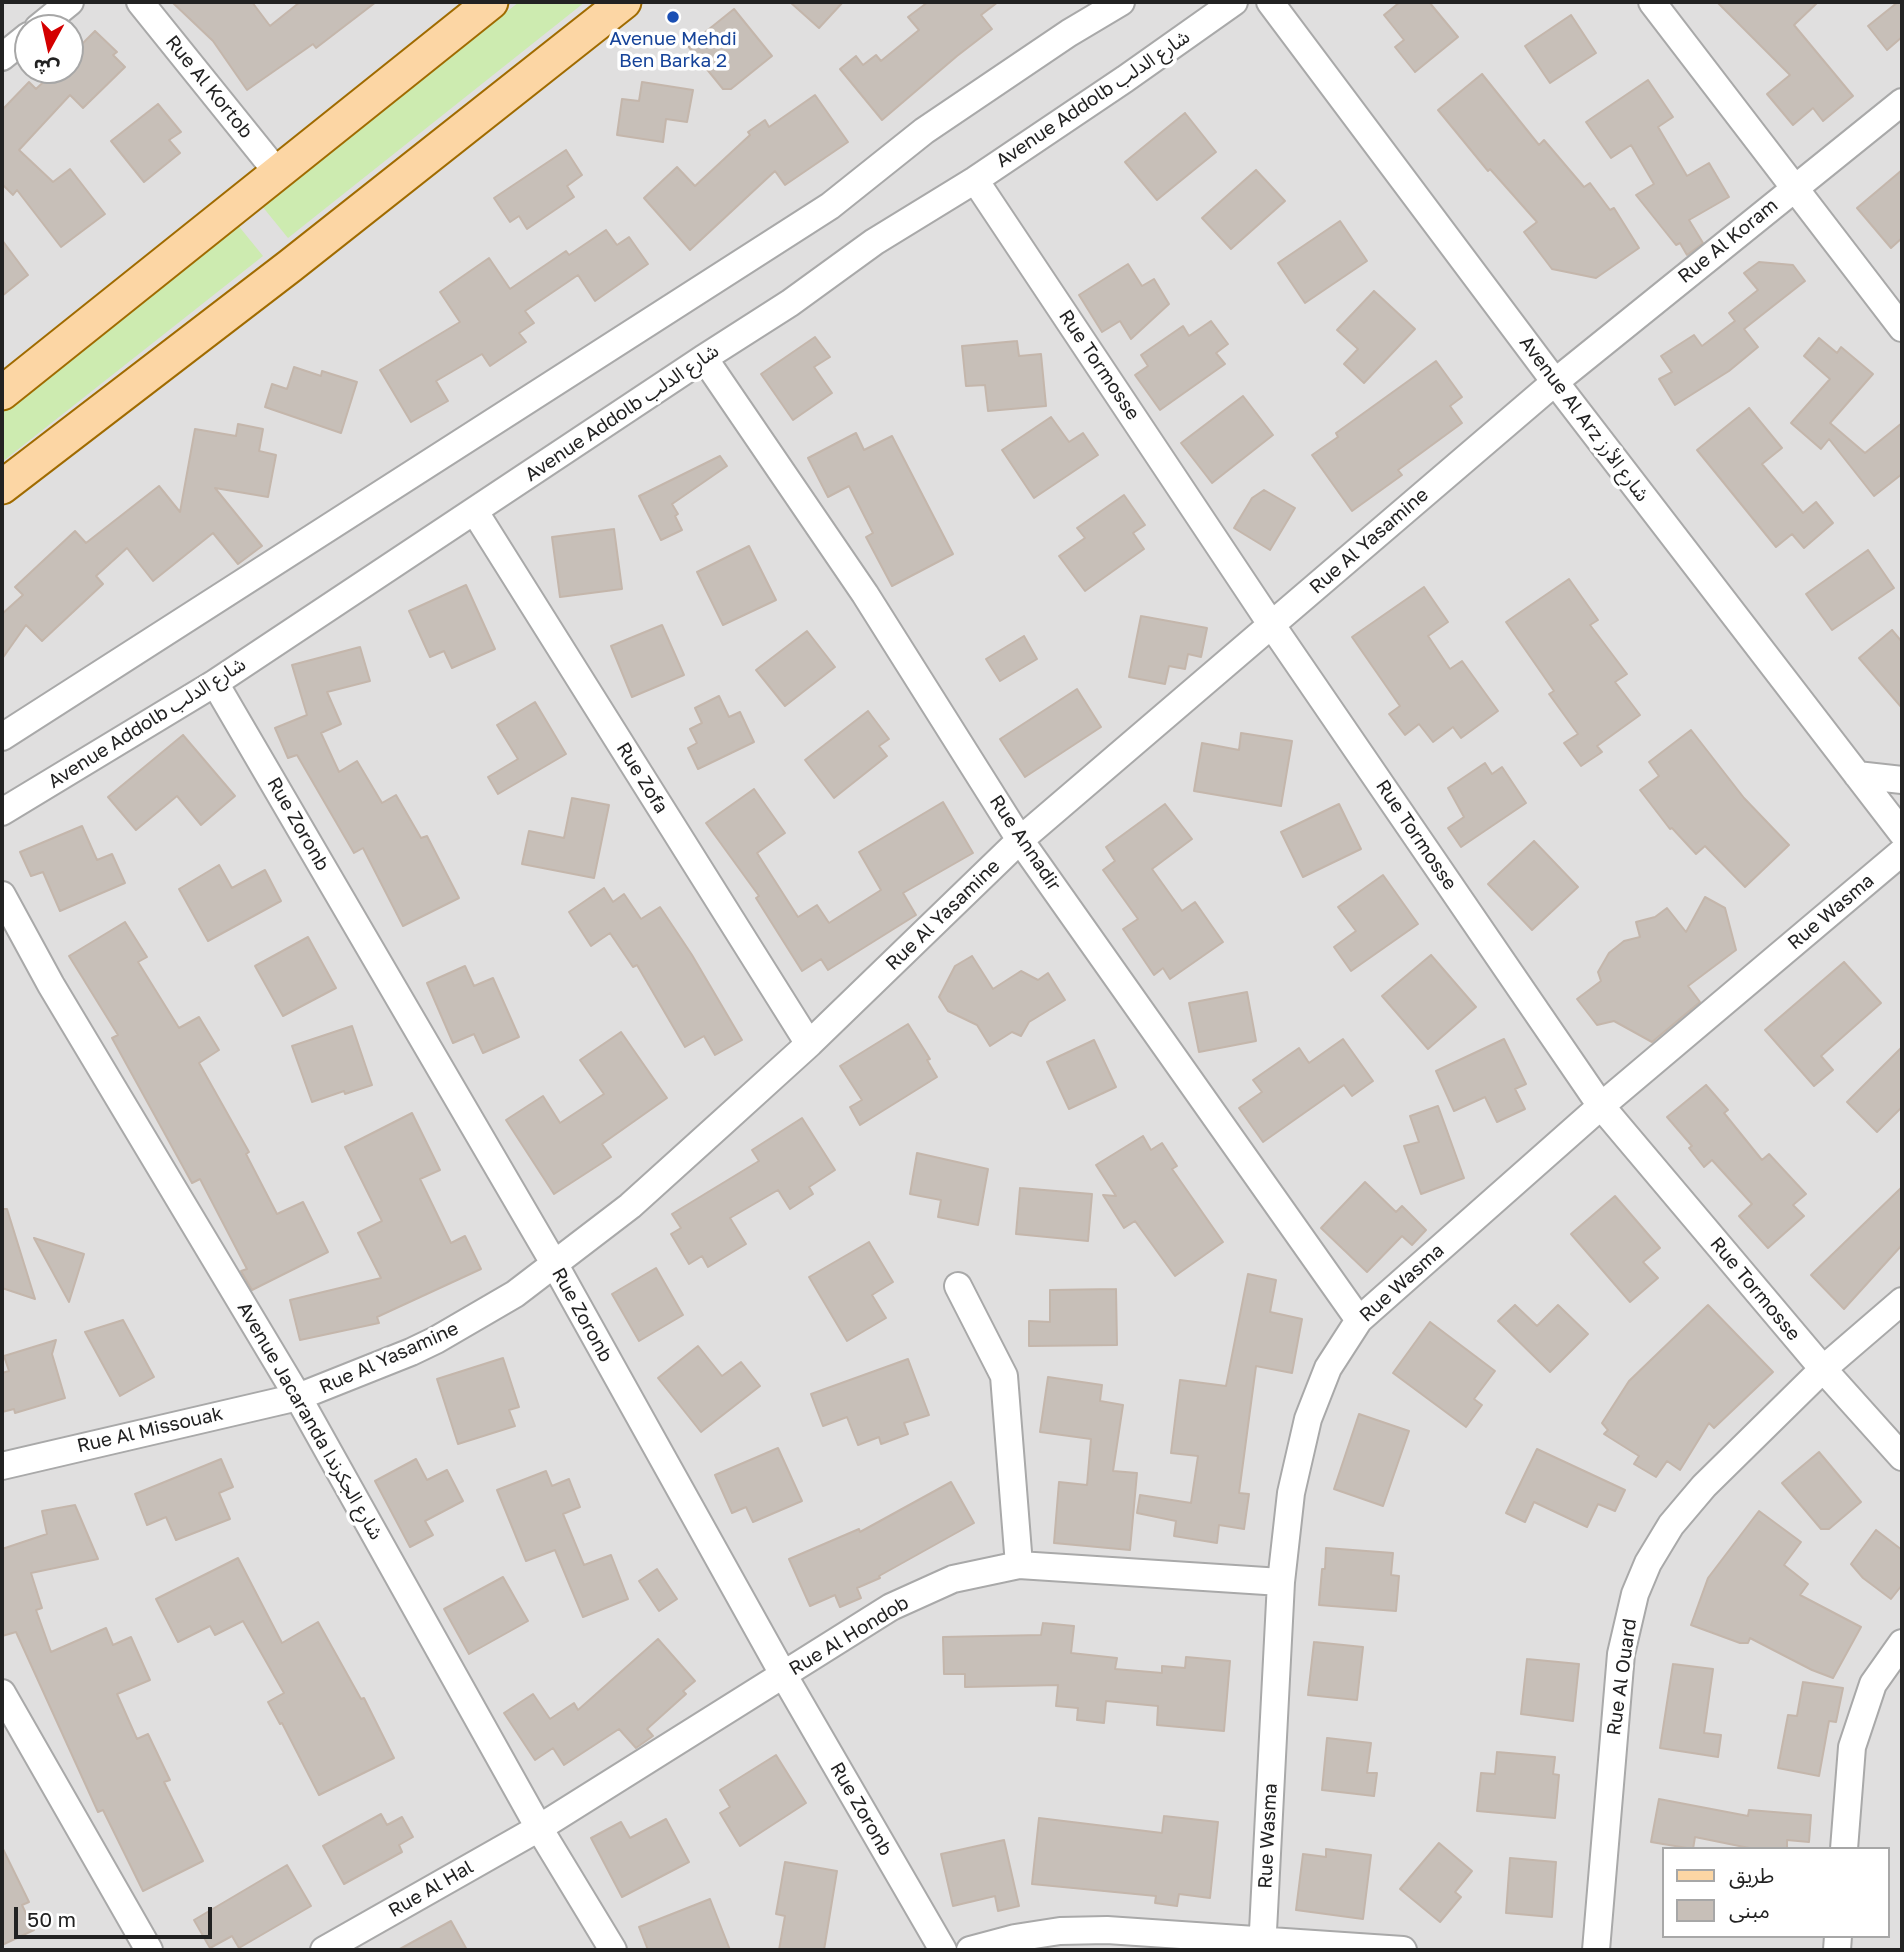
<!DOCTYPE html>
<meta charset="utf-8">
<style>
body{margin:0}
#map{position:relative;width:1904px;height:1952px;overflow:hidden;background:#f2efe9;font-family:"Golos Text","Noto Sans Arabic",sans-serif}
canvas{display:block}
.frame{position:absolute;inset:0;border:4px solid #222;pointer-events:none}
.legend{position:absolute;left:1662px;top:1847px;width:228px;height:91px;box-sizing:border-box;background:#fff;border:2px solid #a7a7a7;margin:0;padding:9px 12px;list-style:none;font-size:21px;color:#222}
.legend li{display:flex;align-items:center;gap:14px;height:35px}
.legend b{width:35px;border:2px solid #a7a7a7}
.north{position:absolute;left:14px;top:14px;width:70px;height:70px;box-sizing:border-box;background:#fff;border:2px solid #a7a7a7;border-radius:50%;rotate:188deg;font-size:19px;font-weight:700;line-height:28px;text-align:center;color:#222}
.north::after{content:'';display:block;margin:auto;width:24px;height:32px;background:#d40000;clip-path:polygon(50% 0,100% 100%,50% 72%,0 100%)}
.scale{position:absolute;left:14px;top:1907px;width:198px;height:32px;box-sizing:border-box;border:4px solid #222;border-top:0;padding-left:9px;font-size:21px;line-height:24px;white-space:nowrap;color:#222;-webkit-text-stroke:5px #fff;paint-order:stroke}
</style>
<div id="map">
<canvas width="1904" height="1952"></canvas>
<div class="frame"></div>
<ul class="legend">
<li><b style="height:9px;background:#fcd6a4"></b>طريق</li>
<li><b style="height:19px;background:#c7bfb8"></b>مبنى</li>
</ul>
<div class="north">ش</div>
<div class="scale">50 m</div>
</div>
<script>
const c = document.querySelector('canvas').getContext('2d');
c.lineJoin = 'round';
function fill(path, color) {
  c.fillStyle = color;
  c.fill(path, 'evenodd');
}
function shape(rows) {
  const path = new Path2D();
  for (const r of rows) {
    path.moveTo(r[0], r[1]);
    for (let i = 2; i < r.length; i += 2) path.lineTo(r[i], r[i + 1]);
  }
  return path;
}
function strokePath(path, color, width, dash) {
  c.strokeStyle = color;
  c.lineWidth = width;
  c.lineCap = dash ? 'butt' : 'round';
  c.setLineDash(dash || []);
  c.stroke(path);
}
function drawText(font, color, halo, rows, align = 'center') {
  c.font = font + ' "Golos Text","Noto Sans Arabic",sans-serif';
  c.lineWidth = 7;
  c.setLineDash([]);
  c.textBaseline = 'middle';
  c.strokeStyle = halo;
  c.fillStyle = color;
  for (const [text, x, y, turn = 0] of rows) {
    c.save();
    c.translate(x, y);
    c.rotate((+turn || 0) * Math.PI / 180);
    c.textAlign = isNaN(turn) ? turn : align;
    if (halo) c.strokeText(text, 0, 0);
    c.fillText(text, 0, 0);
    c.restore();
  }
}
const residential = shape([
 [2,2,1902,2,1902,1950,2,1950],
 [28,28,70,28,70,70,28,70],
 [1664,1849,1888,1849,1888,1936,1664,1936]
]);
const grass = shape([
 [519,2,585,2,288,238,262,206],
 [237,224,263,256,2,462,2,411]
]);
const building = shape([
 [172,2,252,2,270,26,300,2,376,2,316,48,313,44,247,90,213,41,172,2],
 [790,2,843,2,819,28,790,2],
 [928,2,998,2,981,15,992,29,957,56,882,120,840,69,856,56,863,65,876,55,881,61,919,30,908,17,928,2],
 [1400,2,1429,2,1458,37,1415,72,1395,47,1404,40,1384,15,1400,2],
 [1717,2,1818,2,1794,25,1853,96,1823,121,1813,108,1793,125,1767,94,1790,75,1717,2],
 [1898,2,1902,2,1902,37,1887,50,1868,26,1898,2],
 [734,9,772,56,731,89,723,89,688,46,734,9],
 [1571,15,1596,53,1550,83,1525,46,1571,15],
 [95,31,117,52,113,55,125,67,83,108,70,95,19,150,53,182,70,169,105,214,61,247,17,190,13,195,2,184,2,110,29,82,36,89,56,70,70,70,70,56,95,31],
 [1482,74,1539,145,1544,140,1584,187,1590,183,1610,210,1614,208,1639,248,1596,278,1552,269,1524,232,1537,222,1490,169,1488,171,1438,110,1482,74],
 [1648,80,1673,117,1658,127,1687,176,1709,163,1729,197,1689,220,1703,243,1687,255,1680,243,1676,245,1636,195,1654,184,1631,145,1611,158,1586,122,1648,80],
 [642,82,693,90,687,122,666,119,663,142,617,135,622,99,639,101,642,82],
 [815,95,848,142,785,185,775,171,690,250,644,198,677,167,695,186,750,135,748,132,765,120,769,127,815,95],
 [158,104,181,132,169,140,180,153,144,182,111,141,158,104],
 [1185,113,1216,152,1157,200,1125,162,1185,113],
 [566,150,582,175,567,186,574,197,527,229,519,216,510,222,494,198,566,150],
 [1256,170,1285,201,1231,249,1202,218,1256,170],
 [1902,170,1902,238,1891,248,1857,208,1902,170],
 [1340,221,1367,261,1305,303,1278,263,1340,221],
 [606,230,617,245,629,237,648,264,595,301,578,275,525,311,534,323,519,333,526,342,490,366,482,354,436,381,448,401,411,422,380,370,460,322,440,292,489,258,510,289,566,251,569,255,606,230],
 [2,240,28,275,2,296,2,240],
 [1759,262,1793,265,1805,281,1744,329,1758,347,1729,371,1675,405,1659,379,1672,372,1661,356,1694,335,1702,346,1735,321,1729,313,1758,290,1744,273,1759,262],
 [1128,264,1142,286,1154,279,1169,304,1131,339,1120,321,1102,332,1079,295,1128,264],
 [1374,291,1415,329,1364,383,1344,364,1358,349,1337,330,1374,291],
 [1211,321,1228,344,1216,353,1225,364,1160,410,1135,375,1148,366,1141,355,1183,326,1189,336,1211,321],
 [815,337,830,357,814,367,832,393,793,420,761,374,815,337],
 [1819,338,1837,353,1841,347,1873,374,1830,423,1865,453,1902,423,1902,474,1874,496,1829,439,1821,449,1791,423,1830,379,1804,356,1819,338],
 [1017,341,1019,356,1041,354,1046,406,988,411,985,385,966,386,962,346,1017,341],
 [1436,361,1462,397,1450,406,1462,423,1398,470,1402,475,1352,511,1312,455,1338,437,1336,433,1436,361],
 [294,367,321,376,322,371,357,382,341,433,265,407,272,384,287,389,294,367],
 [1243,396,1273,435,1212,483,1181,443,1243,396],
 [1749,408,1782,448,1762,464,1803,513,1816,502,1833,523,1804,548,1792,534,1776,547,1697,450,1749,408],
 [1051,417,1069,442,1083,433,1098,455,1034,498,1002,450,1051,417],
 [238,424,263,429,259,451,276,455,268,497,215,488,262,546,238,564,213,533,153,581,127,548,96,576,103,584,42,641,26,625,2,659,2,614,23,595,15,587,75,531,86,543,159,486,180,512,195,429,236,436,238,424],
 [856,433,864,450,892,436,953,554,892,586,866,537,873,533,849,486,828,497,808,458,856,433],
 [720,456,727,466,672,504,678,514,675,516,682,530,661,540,639,496,720,456],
 [1264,490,1295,508,1270,550,1234,528,1252,498,1264,490],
 [1124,495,1145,525,1133,533,1144,549,1085,591,1059,556,1085,538,1077,528,1124,495],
 [614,529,622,589,560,597,552,537,614,529],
 [749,546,776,600,723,625,697,572,749,546],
 [1868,550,1894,588,1832,630,1806,594,1868,550],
 [1569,579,1598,620,1590,625,1627,674,1615,682,1640,715,1597,746,1602,752,1581,766,1564,743,1578,734,1549,694,1554,691,1506,622,1569,579],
 [466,585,495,649,452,668,444,651,430,657,409,611,466,585],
 [1424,587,1448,622,1428,636,1450,669,1462,661,1498,711,1461,738,1453,727,1433,742,1419,724,1405,735,1389,714,1400,706,1352,637,1424,587],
 [1141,616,1207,628,1201,657,1188,654,1185,669,1169,666,1165,684,1129,677,1141,616],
 [662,625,684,675,632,697,611,646,662,625],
 [1892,630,1902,642,1902,708,1859,658,1892,630],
 [807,631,835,667,785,706,756,670,807,631],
 [1024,636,1037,659,1000,681,986,659,1024,636],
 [360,647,370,681,327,692,341,724,321,733,339,772,357,761,382,803,396,795,421,838,427,836,459,898,403,926,363,848,354,853,297,755,288,758,275,728,307,715,292,665,360,647],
 [1077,689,1101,727,1025,777,1000,739,1077,689],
 [719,696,729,717,740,712,754,742,698,769,688,748,697,743,690,729,702,723,695,708,719,696],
 [535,702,566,754,498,794,488,777,518,759,497,725,535,702],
 [868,711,889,739,879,746,887,756,834,798,805,760,868,711],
 [1691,730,1744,798,1789,845,1745,887,1705,846,1696,854,1672,828,1670,829,1640,790,1659,776,1649,762,1691,730],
 [1241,733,1292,741,1281,806,1194,791,1202,743,1239,750,1241,733],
 [183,735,235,796,201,825,177,796,136,830,108,797,183,735],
 [1485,763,1492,774,1502,767,1526,803,1461,847,1448,828,1464,817,1448,788,1485,763],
 [754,789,785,833,757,853,798,917,817,905,829,923,881,890,859,852,943,802,973,853,903,893,916,915,828,970,821,959,802,971,756,898,759,896,706,823,754,789],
 [572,798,609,805,594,878,522,864,529,831,564,838,572,798],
 [1165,804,1192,839,1152,869,1182,911,1195,902,1223,942,1170,979,1163,968,1154,975,1123,929,1138,919,1103,870,1115,861,1106,847,1165,804],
 [1339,804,1361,849,1303,877,1281,832,1339,804],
 [82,826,97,860,112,854,125,883,60,911,43,872,31,876,20,852,82,826],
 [1534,841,1578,887,1532,930,1488,884,1534,841],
 [219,865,232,888,265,870,281,901,208,941,179,889,219,865],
 [1383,875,1418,924,1351,971,1334,947,1356,931,1338,907,1383,875],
 [604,888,613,902,624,894,641,919,660,907,692,955,742,1040,715,1055,704,1036,685,1047,637,965,633,967,610,933,591,946,569,912,604,888],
 [1705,897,1725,908,1736,950,1688,986,1700,1002,1652,1042,1614,1021,1597,1025,1577,999,1601,981,1598,972,1609,953,1624,941,1640,937,1636,922,1655,917,1667,908,1686,932,1705,897],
 [125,922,147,957,138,962,179,1028,199,1017,219,1050,199,1063,249,1152,246,1154,277,1214,303,1202,328,1252,252,1290,241,1271,247,1269,200,1179,192,1183,112,1038,118,1035,69,956,125,922],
 [308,937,336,988,283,1016,255,966,308,937],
 [1431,955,1476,1007,1428,1049,1382,996,1431,955],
 [972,956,993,989,1021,971,1038,980,1048,973,1065,1000,1029,1022,1021,1036,1012,1032,990,1046,977,1025,948,1011,939,997,955,966,972,956],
 [1844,962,1881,1003,1821,1056,1833,1070,1814,1086,1765,1030,1844,962],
 [465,966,474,986,493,978,519,1037,483,1053,474,1034,453,1043,427,983,465,966],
 [1247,992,1256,1041,1199,1052,1189,1003,1247,992],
 [908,1024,930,1059,927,1060,937,1077,860,1125,850,1107,862,1100,840,1066,908,1024],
 [352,1026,372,1085,345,1094,344,1091,312,1102,292,1046,352,1026],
 [621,1032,667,1098,602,1144,611,1157,554,1194,506,1120,543,1096,560,1123,604,1094,580,1060,621,1032],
 [1343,1039,1373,1081,1352,1096,1344,1085,1263,1142,1239,1108,1262,1092,1253,1080,1299,1048,1309,1063,1343,1039],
 [1504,1039,1526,1084,1515,1089,1525,1109,1497,1122,1485,1097,1454,1111,1436,1071,1504,1039],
 [1094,1040,1116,1087,1069,1109,1047,1062,1094,1040],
 [1902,1047,1902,1107,1877,1132,1847,1102,1902,1047],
 [1706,1085,1728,1110,1724,1113,1762,1160,1769,1154,1806,1194,1793,1205,1804,1216,1768,1248,1739,1216,1752,1204,1712,1160,1704,1167,1689,1148,1692,1146,1667,1117,1706,1085],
 [1438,1106,1464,1178,1421,1194,1404,1146,1419,1142,1410,1116,1438,1106],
 [412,1113,440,1170,420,1179,451,1243,465,1236,481,1269,377,1317,379,1323,300,1340,290,1300,381,1278,358,1233,382,1221,345,1147,412,1113],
 [802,1118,835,1170,809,1187,813,1194,790,1209,778,1190,730,1218,746,1244,708,1267,702,1256,689,1264,671,1234,681,1228,672,1214,759,1161,752,1150,802,1118],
 [1143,1136,1151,1150,1162,1143,1177,1166,1172,1169,1223,1242,1175,1276,1135,1221,1124,1228,1103,1195,1116,1196,1096,1165,1143,1136],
 [917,1153,988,1169,978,1225,938,1217,941,1200,910,1194,917,1153],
 [1365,1182,1396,1212,1402,1206,1426,1230,1412,1245,1402,1236,1367,1272,1321,1228,1365,1182],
 [1902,1187,1902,1245,1844,1309,1811,1275,1902,1187],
 [1020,1188,1092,1194,1088,1241,1016,1234,1020,1188],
 [1615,1196,1660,1248,1643,1262,1658,1278,1630,1302,1571,1234,1615,1196],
 [2,1209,7,1209,35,1299,2,1288,2,1209],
 [34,1238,84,1254,69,1302,34,1238],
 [869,1242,893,1282,872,1295,886,1318,847,1341,809,1277,869,1242],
 [656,1268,683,1315,639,1341,612,1294,656,1268],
 [1248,1274,1276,1280,1270,1312,1302,1319,1292,1373,1256,1366,1239,1493,1249,1494,1244,1529,1219,1525,1217,1543,1174,1536,1176,1521,1137,1513,1140,1495,1191,1503,1198,1456,1171,1453,1180,1380,1226,1386,1248,1274],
 [1116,1289,1117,1345,1029,1346,1029,1321,1050,1322,1050,1290,1116,1289],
 [1515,1305,1537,1326,1558,1305,1588,1334,1550,1372,1498,1321,1515,1305],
 [1708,1305,1773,1372,1714,1428,1709,1423,1680,1470,1667,1461,1656,1477,1634,1464,1639,1456,1604,1434,1608,1430,1602,1423,1629,1381,1708,1305],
 [123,1320,154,1377,120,1396,85,1332,123,1320],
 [1430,1322,1495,1371,1474,1399,1482,1405,1466,1427,1393,1373,1430,1322],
 [56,1340,52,1354,65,1398,15,1413,14,1409,2,1412,2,1373,9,1371,4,1356,56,1340],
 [698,1346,722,1376,741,1362,760,1386,701,1432,658,1378,698,1346],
 [503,1358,519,1407,509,1410,515,1426,458,1444,437,1379,503,1358],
 [908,1359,929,1415,904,1423,908,1434,881,1444,879,1437,858,1445,847,1417,823,1426,811,1394,908,1359],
 [1048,1377,1102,1385,1100,1401,1123,1405,1113,1471,1137,1473,1130,1550,1054,1543,1059,1482,1087,1485,1091,1439,1040,1432,1048,1377],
 [1359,1414,1409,1431,1383,1506,1334,1489,1359,1414],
 [778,1448,802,1501,753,1522,746,1507,732,1513,715,1475,778,1448],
 [1537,1449,1625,1490,1615,1511,1598,1504,1587,1527,1534,1502,1525,1522,1506,1513,1537,1449],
 [1819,1452,1861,1502,1829,1529,1821,1529,1782,1483,1819,1452],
 [221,1459,233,1487,219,1493,230,1519,176,1540,166,1517,147,1525,135,1494,221,1459],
 [416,1459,427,1480,447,1470,463,1501,425,1521,433,1535,410,1547,375,1481,416,1459],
 [546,1471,552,1486,569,1479,580,1507,563,1514,584,1565,611,1555,628,1599,583,1617,555,1550,526,1561,497,1490,546,1471],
 [951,1482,974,1523,879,1576,880,1578,857,1588,861,1598,840,1607,835,1595,810,1606,789,1559,859,1529,860,1532,951,1482],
 [75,1505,98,1559,31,1573,42,1608,36,1610,51,1652,106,1628,113,1645,131,1637,150,1680,117,1694,137,1739,148,1734,170,1780,164,1782,203,1861,143,1891,103,1810,98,1812,16,1632,2,1636,2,1549,47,1534,42,1511,75,1505],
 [1759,1511,1801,1542,1784,1565,1808,1584,1800,1595,1861,1627,1833,1678,1812,1670,1750,1638,1748,1643,1740,1643,1691,1625,1708,1578,1759,1511],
 [1876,1530,1902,1550,1902,1585,1891,1599,1863,1578,1851,1564,1876,1530],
 [1326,1548,1393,1553,1391,1575,1399,1576,1396,1611,1319,1605,1322,1569,1325,1569,1326,1548],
 [238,1558,282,1643,318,1622,361,1699,364,1698,394,1758,319,1795,282,1723,280,1724,268,1702,284,1693,243,1621,215,1635,210,1626,178,1642,156,1599,238,1558],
 [657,1569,677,1599,659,1611,639,1581,657,1569],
 [503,1577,528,1621,469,1654,444,1609,503,1577],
 [1043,1623,1074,1626,1071,1653,1117,1658,1115,1669,1162,1673,1162,1666,1185,1668,1186,1657,1230,1661,1224,1731,1157,1725,1158,1706,1106,1701,1104,1723,1077,1720,1078,1708,1056,1706,1058,1685,965,1687,965,1674,944,1674,943,1637,1041,1635,1043,1623],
 [658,1639,695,1681,683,1691,686,1694,647,1729,653,1736,636,1748,619,1729,564,1765,553,1748,535,1760,504,1713,533,1694,550,1719,574,1703,578,1710,658,1639],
 [1314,1642,1363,1647,1357,1700,1308,1695,1314,1642],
 [1527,1659,1579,1664,1573,1721,1521,1714,1527,1659],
 [1673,1664,1713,1669,1704,1733,1721,1735,1718,1757,1660,1748,1673,1664],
 [1803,1682,1843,1688,1836,1722,1829,1721,1819,1776,1778,1768,1788,1715,1797,1716,1803,1682],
 [1327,1738,1371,1743,1367,1773,1377,1773,1374,1796,1322,1790,1327,1738],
 [1497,1752,1555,1757,1553,1774,1559,1775,1555,1818,1477,1811,1481,1773,1495,1774,1497,1752],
 [776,1755,806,1803,740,1846,720,1813,730,1807,720,1790,776,1755],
 [1659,1799,1748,1816,1749,1810,1811,1815,1809,1842,1787,1840,1787,1849,1754,1849,1695,1837,1693,1849,1651,1842,1659,1799],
 [381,1814,387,1825,402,1817,413,1837,399,1845,402,1852,344,1884,323,1846,381,1814],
 [1164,1816,1218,1822,1210,1898,1179,1894,1177,1906,1155,1903,1156,1896,1032,1884,1039,1818,1162,1833,1164,1816],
 [666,1819,689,1862,622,1897,591,1838,621,1822,630,1838,666,1819],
 [1004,1840,1019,1906,998,1911,995,1896,953,1906,941,1854,1004,1840],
 [1439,1843,1472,1871,1455,1892,1461,1897,1440,1922,1400,1889,1439,1843],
 [2,1847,29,1902,22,1905,34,1930,2,1945,2,1847],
 [1326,1849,1371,1855,1363,1919,1296,1910,1303,1854,1326,1857,1326,1849],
 [1510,1858,1556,1862,1552,1917,1506,1913,1510,1858],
 [785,1862,837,1871,824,1950,779,1950,785,1916,776,1914,785,1862],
 [287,1865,311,1906,239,1948,232,1936,210,1948,194,1920,287,1865],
 [710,1899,730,1950,648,1950,639,1927,710,1899],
 [451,1921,467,1950,398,1950,451,1921]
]);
const minor = shape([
 [140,2,277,172],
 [1270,2,1555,382,1902,833],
 [1652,2,1902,328],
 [38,28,70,2],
 [2,57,28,36],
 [975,180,1271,624,1601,1106,1823,1369,1902,1457],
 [704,358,865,594,1020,840,1359,1320],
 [475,512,809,1044],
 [215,683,555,1265,783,1674,943,1950],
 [2,737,830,206,924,131,1069,33,1121,2],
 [1857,775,1902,780],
 [2,812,215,683,704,358,790,303,874,242,975,180,1125,79,1234,2],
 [2,895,51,985,298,1397,539,1828,613,1950],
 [958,1286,1004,1376,1019,1565],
 [2,1466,298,1397,411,1352,436,1340,515,1294,630,1206,723,1122,809,1044,1020,840,1555,382,1902,102],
 [2,1693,149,1950],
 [1844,1849,1852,1747,1873,1684,1902,1643],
 [324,1950,539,1828,891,1607,953,1579,1019,1565,1281,1582],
 [970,1950,1015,1938,1060,1931,1107,1930,1403,1950],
 [1262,1950,1281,1582,1291,1493,1308,1419,1328,1368,1359,1320,1601,1106,1902,852],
 [1596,1950,1621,1654,1635,1594,1648,1563,1671,1525,1704,1486,1823,1369,1902,1301],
 [1837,1950,1838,1936]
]);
const major = shape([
 [2,393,491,2],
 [2,487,290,266,624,2]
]);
const markers = [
 [673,17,7,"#1a4fb4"]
];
const transitNames = [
 ["Avenue Mehdi",673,39],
 ["Ben Barka 2",673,61]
];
const streetNames = [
 ["Rue Al Kortob",209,87,51],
 ["Avenue Addolb شارع الدلب",1093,99,-34],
 ["Rue Al Koram",1728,241,-39],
 ["Rue Tormosse",1099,365,56],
 ["Avenue Addolb شارع الدلب",622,413,-34],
 ["Avenue Al Arz شارع الأرز",1584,419,53],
 ["Rue Al Yasamine",1369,541,-41],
 ["Avenue Addolb شارع الدلب",147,723,-32],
 ["Rue Zofa",642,778,58],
 ["Rue Zoronb",298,824,60],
 ["Rue Tormosse",1416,835,56],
 ["Rue Annadir",1025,843,56],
 ["Rue Wasma",1831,912,-40],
 ["Rue Al Yasamine",943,915,-44],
 ["Rue Wasma",1402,1283,-42],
 ["Rue Tormosse",1755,1289,50],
 ["Rue Zoronb",582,1315,61],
 ["Rue Al Yasamine",389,1358,-24],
 ["Avenue Jacaranda شارع الجكرندا",310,1421,60],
 ["Rue Al Missouak",150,1430,-13],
 ["Rue Al Hondob",849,1636,-31],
 ["Rue Al Ouard",1622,1677,-82],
 ["Rue Zoronb",861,1809,60],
 ["Rue Wasma",1268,1836,-87],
 ["Rue Al Hal",431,1889,-30]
];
fill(residential, '#e0dfdf');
fill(grass, '#cdebb0');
fill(building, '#c7bfb8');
strokePath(building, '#c4b6ab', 2);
strokePath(minor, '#a9a9a9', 30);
strokePath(major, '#a06b00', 37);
strokePath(minor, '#fff', 26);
strokePath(major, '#fcd6a4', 33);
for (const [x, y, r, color] of markers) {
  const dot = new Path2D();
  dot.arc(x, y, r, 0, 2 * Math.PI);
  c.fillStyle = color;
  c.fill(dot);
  strokePath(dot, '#fff', 2.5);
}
drawText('19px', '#164399', '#fff', transitNames);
drawText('19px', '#222', '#fff', streetNames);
</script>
